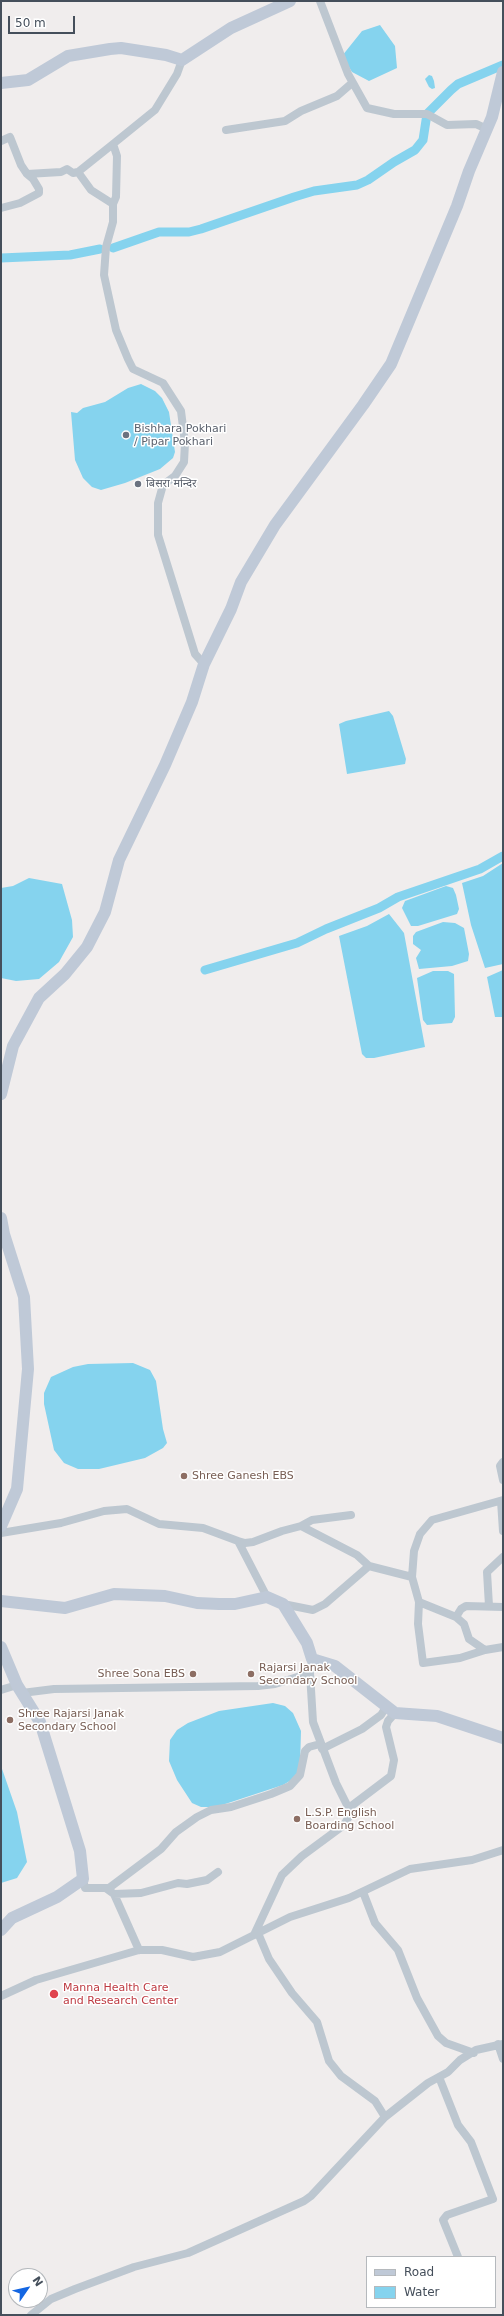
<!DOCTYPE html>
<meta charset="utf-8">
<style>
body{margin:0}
#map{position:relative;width:504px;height:2316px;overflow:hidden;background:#f0eded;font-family:"DejaVu Sans",sans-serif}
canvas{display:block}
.frame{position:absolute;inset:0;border:2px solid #454f5b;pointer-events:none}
.legend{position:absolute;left:366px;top:2256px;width:130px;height:52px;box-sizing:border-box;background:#fff;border:1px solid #b5b9bd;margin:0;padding:5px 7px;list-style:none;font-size:12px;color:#454f5b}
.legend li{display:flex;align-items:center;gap:8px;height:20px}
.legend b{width:20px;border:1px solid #b5b9bd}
.north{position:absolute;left:8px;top:2268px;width:40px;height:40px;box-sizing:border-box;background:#fff;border:1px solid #b5b9bd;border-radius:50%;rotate:56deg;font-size:11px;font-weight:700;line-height:16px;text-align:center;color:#454f5b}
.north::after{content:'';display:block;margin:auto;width:14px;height:18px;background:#1466e2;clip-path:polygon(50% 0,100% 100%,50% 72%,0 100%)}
.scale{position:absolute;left:8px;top:16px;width:67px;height:18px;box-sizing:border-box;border:2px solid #454f5b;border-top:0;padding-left:5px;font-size:12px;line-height:14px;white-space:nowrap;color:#454f5b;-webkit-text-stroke:3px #fff;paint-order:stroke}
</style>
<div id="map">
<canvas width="504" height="2316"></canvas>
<div class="frame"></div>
<ul class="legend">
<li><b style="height:5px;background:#bfc9d7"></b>Road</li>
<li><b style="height:11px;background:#85d3ee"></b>Water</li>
</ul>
<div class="north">N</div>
<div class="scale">50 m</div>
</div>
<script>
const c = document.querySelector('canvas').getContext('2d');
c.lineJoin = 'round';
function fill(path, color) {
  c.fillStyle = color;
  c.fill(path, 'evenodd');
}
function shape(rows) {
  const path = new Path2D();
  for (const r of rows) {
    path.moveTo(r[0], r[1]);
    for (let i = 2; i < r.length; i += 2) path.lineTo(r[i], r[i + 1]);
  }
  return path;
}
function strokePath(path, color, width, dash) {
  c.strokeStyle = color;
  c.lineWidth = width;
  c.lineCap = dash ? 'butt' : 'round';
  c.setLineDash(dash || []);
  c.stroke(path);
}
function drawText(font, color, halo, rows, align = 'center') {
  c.font = font + ' "DejaVu Sans","Noto Sans Devanagari",sans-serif';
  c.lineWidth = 3;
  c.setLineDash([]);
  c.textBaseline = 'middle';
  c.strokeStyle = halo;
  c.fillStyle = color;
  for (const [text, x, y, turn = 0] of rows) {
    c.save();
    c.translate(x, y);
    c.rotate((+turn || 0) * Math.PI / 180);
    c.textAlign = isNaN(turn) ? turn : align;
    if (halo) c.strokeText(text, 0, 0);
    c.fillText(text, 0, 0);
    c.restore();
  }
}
const water = shape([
 [380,25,395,46,397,68,369,81,352,72,342,56,362,31],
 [429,75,432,76,434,81,435,88,432,89,429,87,425,79],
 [141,384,155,391,162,398,169,412,175,452,173,458,160,469,125,483,101,490,92,487,83,478,75,460,71,412,77,413,83,408,105,402,128,388],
 [389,711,393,716,406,759,405,764,347,774,339,724,346,721],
 [503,863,503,964,485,968,471,925,462,883,483,876],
 [29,878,62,884,72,920,73,937,59,962,39,979,16,981,1,978,1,888,13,886],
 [446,886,453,888,456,895,459,909,457,914,418,926,411,926,402,908,405,901],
 [389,914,404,933,425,1047,374,1058,366,1058,362,1054,339,936,367,926],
 [443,922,455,923,464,928,469,954,468,961,452,966,419,969,416,958,421,950,413,944,413,936,416,932],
 [503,970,503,1017,495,1017,487,977],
 [433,971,448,971,454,974,455,1017,452,1023,427,1025,423,1020,417,978],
 [133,1363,150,1370,156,1381,163,1429,167,1443,163,1448,145,1458,99,1469,78,1469,64,1463,54,1450,44,1404,44,1393,51,1377,73,1367,88,1364],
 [273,1703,285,1706,293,1713,301,1731,300,1766,295,1778,283,1785,216,1807,201,1807,192,1803,177,1780,169,1761,170,1740,177,1730,188,1723,219,1711],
 [1,1766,17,1812,27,1862,17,1878,1,1883]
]);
const canal = shape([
 [113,248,159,232,189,232,201,229,294,197,314,191,357,185,368,180,394,162,415,150,423,140,427,114,451,90,458,84,503,65],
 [1,258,70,255,100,249],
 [205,970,297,943,326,929,379,908,398,897,480,869,503,856]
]);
const street = shape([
 [320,1,348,74,367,108,394,114,427,114,447,125,476,124,487,129],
 [182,60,177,74,155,110,113,144,117,156,116,197,113,204,113,222,106,247,104,275,116,330,128,359,133,369,163,383,181,411,185,443,184,462,175,476,163,485,158,503,158,535,195,654,204,664],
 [226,130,285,121,301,111,337,96,352,83],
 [1,141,10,137,21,165,27,174,61,172,67,169,73,173,78,172,91,190,113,204],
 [78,172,113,144],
 [1,208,20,203,39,193,39,189,33,179,27,174],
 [503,1462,500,1466,503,1480],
 [501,1501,503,1531],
 [301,1526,312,1520,351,1515],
 [1,1533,61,1523,104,1511,127,1509,159,1524,203,1528,238,1541,267,1597],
 [238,1541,245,1543,253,1542,282,1531,301,1526,357,1555,369,1566,412,1577,419,1602,456,1617,464,1624,469,1639,485,1650,503,1647],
 [412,1577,414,1551,420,1534,432,1520,503,1500],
 [419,1602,418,1624,423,1663,460,1658,485,1650],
 [283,1604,313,1610,325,1604,369,1566],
 [489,1606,487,1572,503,1557],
 [456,1617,461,1609,466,1606,503,1607],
 [1,1690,17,1685],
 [22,1693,54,1689,258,1686,275,1684,310,1673],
 [322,1749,362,1729,381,1715,386,1707],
 [350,1807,391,1776,394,1760,386,1727,388,1721,395,1713],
 [83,1879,85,1888,109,1888,161,1849,176,1832,197,1817,211,1810,231,1807,271,1794,290,1786,300,1775,305,1751,309,1747,320,1744],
 [107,1889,114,1894,141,1893,178,1883,187,1884,207,1880,218,1872],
 [363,1892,375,1923,398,1950,417,1998,438,2036,446,2043,474,2053],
 [114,1894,139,1950],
 [258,1933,269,1959,292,1993,317,2022,329,2061,341,2076,375,2101,385,2117],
 [254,1935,282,1875,302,1856,344,1825,351,1813,336,1783,313,1722,310,1673,312,1659],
 [1,1996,36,1980,139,1950,162,1950,193,1957,220,1952,290,1917,349,1898,410,1869,472,1860,503,1850],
 [498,2044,503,2059],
 [439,2077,458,2125,471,2142,493,2199,447,2215,443,2220,458,2257],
 [31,2315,51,2299,75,2289,134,2267,188,2253,304,2201,311,2196,385,2117,428,2083,448,2072,460,2060,476,2050,503,2044]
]);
const secondary = shape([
 [1,83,28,80,68,56,110,49,121,48,166,55,182,60,231,28,290,1],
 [1,1094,13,1046,39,998,65,974,87,947,105,912,119,860,165,765,192,702,204,664,231,609,241,582,275,525,363,405,391,364,457,206,469,171,492,117,503,72],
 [1,1218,4,1234,24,1297,28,1369,17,1489,1,1526],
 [1,1601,65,1608,114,1594,165,1596,197,1603,219,1604,235,1604,267,1597,283,1604,307,1643,312,1659,335,1666,395,1713,437,1716,503,1738],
 [1,1647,17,1685,40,1722,80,1851,83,1879,57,1897,12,1918,1,1930]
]);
const markers = [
 [126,435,4,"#6b7280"],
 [138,484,4,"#6b7280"],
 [184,1476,4,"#8d6e63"],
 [193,1674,4,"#8d6e63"],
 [251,1674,4,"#8d6e63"],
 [10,1720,4,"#8d6e63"],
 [297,1819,4,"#8d6e63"],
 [54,1994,5,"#e0444e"]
];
const worshipNames = [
 ["Bishhara Pokhari",134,429],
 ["/ Pipar Pokhari",134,442],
 ["बिसरा मन्दिर",146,484]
];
const educationNames = [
 ["Shree Ganesh EBS",192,1476],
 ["Rajarsi Janak",259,1668],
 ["Secondary School",259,1681],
 ["Shree Sona EBS",185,1674,"right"],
 ["Shree Rajarsi Janak",18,1714],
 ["Secondary School",18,1727],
 ["L.S.P. English",305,1813],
 ["Boarding School",305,1826]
];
const healthNames = [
 ["Manna Health Care",63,1988],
 ["and Research Center",63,2001]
];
fill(water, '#85d3ee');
strokePath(canal, '#85d3ee', 9);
strokePath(street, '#bdc7d0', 8);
strokePath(secondary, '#bfc9d7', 12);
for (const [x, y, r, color] of markers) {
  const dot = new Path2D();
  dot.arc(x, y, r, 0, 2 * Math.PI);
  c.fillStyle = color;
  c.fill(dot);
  strokePath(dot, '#fff', 1.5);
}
drawText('11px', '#5b616d', '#fff', worshipNames, 'left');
drawText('11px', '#785e54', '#fff', educationNames, 'left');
drawText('11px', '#be3a42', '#fff', healthNames, 'left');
</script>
